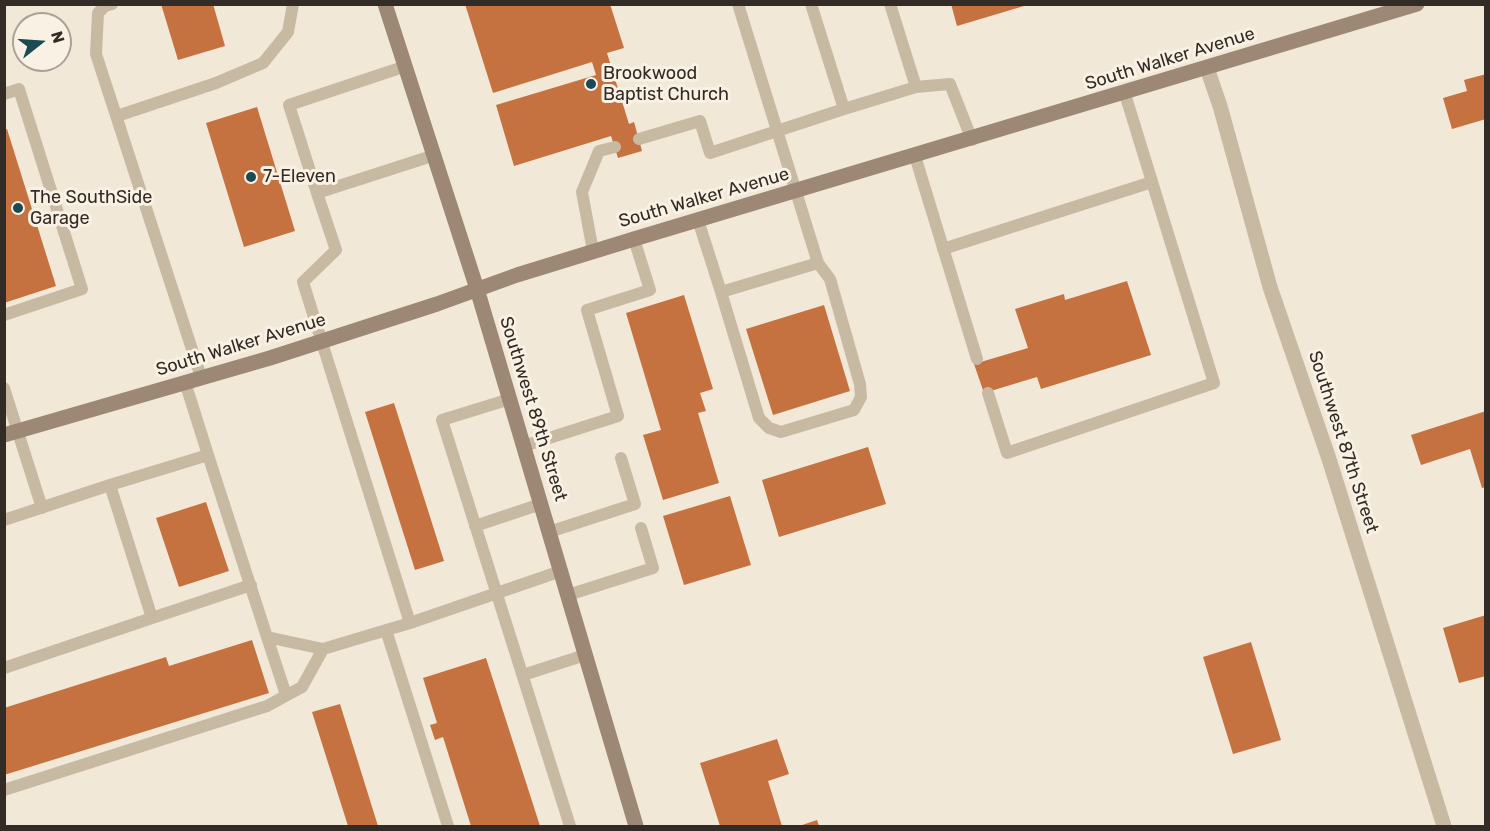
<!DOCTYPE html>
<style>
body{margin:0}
#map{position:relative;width:1490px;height:831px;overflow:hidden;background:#f1e8d7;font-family:Rubik,sans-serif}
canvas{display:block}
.frame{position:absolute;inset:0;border:6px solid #332b25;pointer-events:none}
.north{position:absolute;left:12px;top:12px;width:60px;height:60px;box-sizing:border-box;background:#f9f1e3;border:2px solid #aaa297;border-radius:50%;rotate:73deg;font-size:16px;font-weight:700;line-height:24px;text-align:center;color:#332b25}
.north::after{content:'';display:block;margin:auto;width:21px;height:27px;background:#1b4954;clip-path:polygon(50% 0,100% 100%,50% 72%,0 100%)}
</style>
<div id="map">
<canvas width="1490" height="831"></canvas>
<div class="frame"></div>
<div class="north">N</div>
</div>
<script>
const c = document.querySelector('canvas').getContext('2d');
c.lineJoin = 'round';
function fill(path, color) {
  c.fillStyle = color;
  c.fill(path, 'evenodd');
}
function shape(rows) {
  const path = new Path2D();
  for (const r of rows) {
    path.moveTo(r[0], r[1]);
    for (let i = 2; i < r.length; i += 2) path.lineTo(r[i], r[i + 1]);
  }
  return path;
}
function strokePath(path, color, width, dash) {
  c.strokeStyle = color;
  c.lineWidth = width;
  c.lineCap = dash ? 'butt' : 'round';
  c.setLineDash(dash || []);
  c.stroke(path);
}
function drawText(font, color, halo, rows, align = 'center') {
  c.font = font + ' Rubik,sans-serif';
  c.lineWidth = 6;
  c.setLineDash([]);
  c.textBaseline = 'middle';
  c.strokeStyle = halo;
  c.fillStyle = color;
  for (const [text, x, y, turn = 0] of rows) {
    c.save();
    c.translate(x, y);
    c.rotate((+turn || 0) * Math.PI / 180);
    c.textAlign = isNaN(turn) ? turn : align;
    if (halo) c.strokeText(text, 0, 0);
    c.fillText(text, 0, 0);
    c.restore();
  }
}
const building = shape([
 [161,4,213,4,225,46,178,60],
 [465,4,610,4,624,48,607,53,629,124,634,122,642,151,618,158,611,136,514,166,496,105,596,75,592,62,493,93],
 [951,4,1023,4,1024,6,957,26],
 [1486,74,1486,119,1452,129,1443,98,1467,91,1464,80],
 [257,107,295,231,244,247,206,123],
 [7,129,56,286,4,303,4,130],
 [1127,281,1151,355,1041,389,1037,377,984,393,974,364,1028,348,1015,309,1064,294,1065,300],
 [684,295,713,389,700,393,706,411,698,413,719,483,663,500,643,435,661,430,626,313],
 [824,305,850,391,773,415,746,329],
 [394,403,444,561,415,570,365,412],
 [1486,411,1486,487,1482,488,1470,449,1421,465,1411,435],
 [868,447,886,504,779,537,762,480],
 [730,496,751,565,684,585,663,516],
 [206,502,229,571,179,587,156,518],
 [1486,615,1486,676,1459,683,1443,628],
 [252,640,269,693,4,775,4,708,166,657,169,666],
 [1251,642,1281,740,1233,754,1203,657],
 [486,658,540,826,471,826,443,737,435,740,430,725,437,723,423,678],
 [340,704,378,826,348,826,312,712],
 [777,739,789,774,768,781,782,826,720,826,700,763],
 [817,820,819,826,799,826]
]);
const lane = shape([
 [112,4,105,6,98,13,96,54,201,377],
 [890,4,916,87],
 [406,66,289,105,317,193,435,155],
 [4,94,19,89,82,289,4,315],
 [844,109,916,87,950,84,972,140],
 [117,116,216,83,263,63,288,32,293,4],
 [639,139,700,121,710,153,844,109,811,4],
 [915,156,977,359],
 [698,220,721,292,818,263],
 [943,249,1152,182],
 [593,251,582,192,599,151,615,147],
 [721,292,759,418,769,428,781,432,854,410,861,397,860,384,830,279,818,263,738,4],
 [4,388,42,508],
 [988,393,1007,453,1214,383,1125,94],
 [510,399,442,420,570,826],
 [524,446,618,416,587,310,650,290,634,239],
 [208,455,267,637,323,649],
 [110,485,208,455,185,382],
 [4,520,110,485,152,618,4,668],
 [475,526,541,504],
 [549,532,635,504,621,458],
 [568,595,653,568,641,528],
 [152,618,251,585],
 [410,623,561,571],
 [386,630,448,826],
 [267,637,286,695],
 [523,675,585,655],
 [4,790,267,706,302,687,323,649,410,623,303,282,336,250,317,193]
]);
const street = shape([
 [1207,68,1220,106,1270,287,1329,459,1444,826]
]);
const secondary = shape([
 [385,4,477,289,636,826],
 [4,435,270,358,437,304,517,275,634,239,1417,4]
]);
const markers = [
 [591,84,6,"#1b4954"],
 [251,177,6,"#1b4954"],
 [18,208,6,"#1b4954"]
];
const streetNames = [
 ["South Walker Avenue",1170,59,-17],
 ["South Walker Avenue",704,198,-16],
 ["South Walker Avenue",241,345,-17],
 ["Southwest 89th Street",533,409,73],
 ["Southwest 87th Street",1343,442,72]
];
const poiNames = [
 ["Brookwood",603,74],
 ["Baptist Church",603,95],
 ["7-Eleven",263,177],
 ["The SouthSide",30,198],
 ["Garage",30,219]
];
fill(building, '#c67240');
strokePath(lane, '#c8b9a3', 12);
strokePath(street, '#c8b9a3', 15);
strokePath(secondary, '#9c8875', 15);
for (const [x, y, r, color] of markers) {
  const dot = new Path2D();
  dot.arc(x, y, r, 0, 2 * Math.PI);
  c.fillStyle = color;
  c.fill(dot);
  strokePath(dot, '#f9f1e3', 2);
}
drawText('18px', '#332b25', '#f9f1e3', streetNames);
drawText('18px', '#332b25', '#f9f1e3', poiNames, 'left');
</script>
